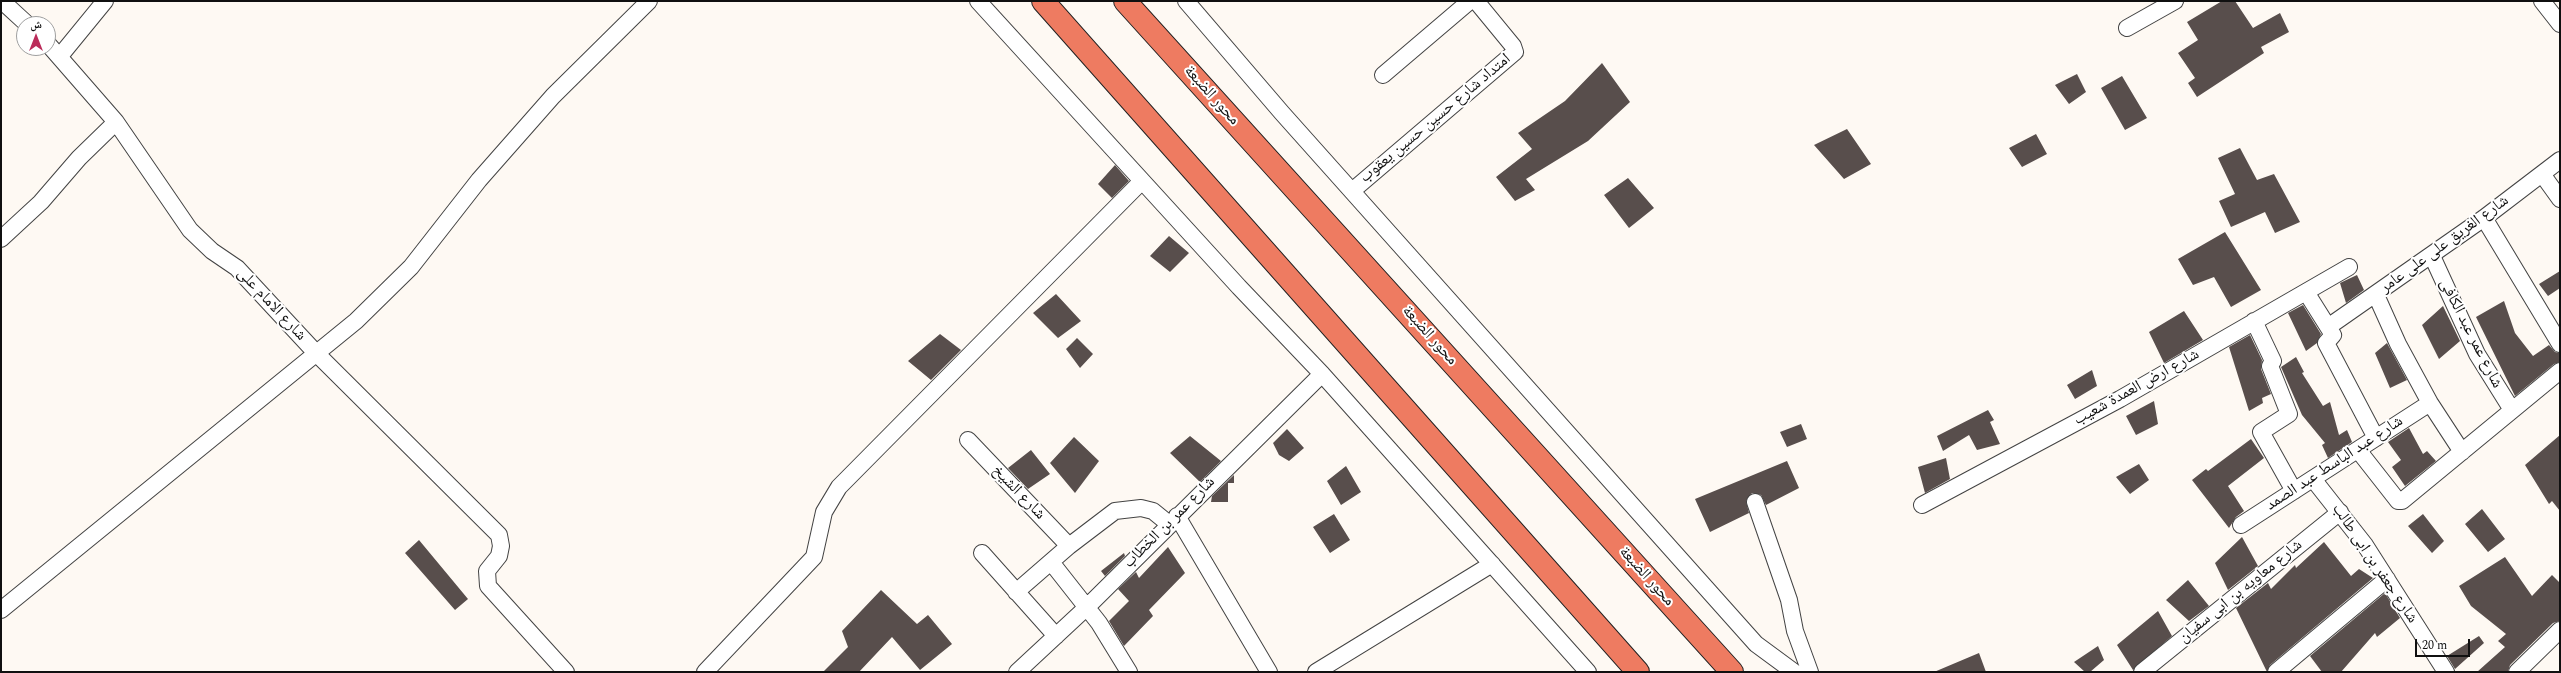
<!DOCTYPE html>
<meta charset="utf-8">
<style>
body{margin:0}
#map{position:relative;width:2561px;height:673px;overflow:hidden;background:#fef9f3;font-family:Spectral,"Noto Naskh Arabic",serif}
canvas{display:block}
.frame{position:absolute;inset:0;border:2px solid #101010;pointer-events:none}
.north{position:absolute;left:16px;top:16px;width:40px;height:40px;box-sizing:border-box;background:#fff;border:1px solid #9f9f9f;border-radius:50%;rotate:0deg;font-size:11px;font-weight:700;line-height:16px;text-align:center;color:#101010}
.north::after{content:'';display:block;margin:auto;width:14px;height:18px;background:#bb2c5a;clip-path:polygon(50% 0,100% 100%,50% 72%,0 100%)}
.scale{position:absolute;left:2415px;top:639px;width:55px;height:18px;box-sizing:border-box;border:2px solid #101010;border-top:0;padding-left:5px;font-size:12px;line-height:14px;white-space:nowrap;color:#101010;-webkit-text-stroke:3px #fff;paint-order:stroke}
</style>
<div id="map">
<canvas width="2561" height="673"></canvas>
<div class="frame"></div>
<div class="north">ش</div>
<div class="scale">20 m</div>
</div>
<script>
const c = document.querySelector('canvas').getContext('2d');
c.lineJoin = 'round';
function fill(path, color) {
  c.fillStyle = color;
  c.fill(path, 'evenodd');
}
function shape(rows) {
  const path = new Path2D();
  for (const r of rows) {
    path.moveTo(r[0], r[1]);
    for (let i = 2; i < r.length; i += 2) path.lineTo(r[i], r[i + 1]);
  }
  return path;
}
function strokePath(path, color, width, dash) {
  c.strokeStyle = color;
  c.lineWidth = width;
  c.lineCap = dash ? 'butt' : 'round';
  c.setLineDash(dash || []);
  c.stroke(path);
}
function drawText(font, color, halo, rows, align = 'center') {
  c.font = font + ' Spectral,"Noto Naskh Arabic",serif';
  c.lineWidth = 4;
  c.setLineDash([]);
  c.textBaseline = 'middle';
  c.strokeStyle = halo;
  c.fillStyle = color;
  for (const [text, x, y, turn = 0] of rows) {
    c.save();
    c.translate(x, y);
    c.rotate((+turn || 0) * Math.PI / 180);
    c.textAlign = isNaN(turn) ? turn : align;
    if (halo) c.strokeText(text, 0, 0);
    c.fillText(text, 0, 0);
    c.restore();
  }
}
const building = shape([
 [2222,1,2235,1,2253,28,2280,13,2289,32,2261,47,2264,53,2197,97,2188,83,2195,78,2178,53,2198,40,2187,22],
 [1602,63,1630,102,1588,141,1526,179,1535,190,1515,201,1496,177,1532,149,1518,133,1565,101],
 [2077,74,2086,92,2069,104,2055,85],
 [2122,76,2147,118,2125,130,2101,88],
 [1847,129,1871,164,1844,179,1814,145],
 [2036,134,2047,154,2022,167,2009,148],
 [2240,148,2257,180,2274,174,2300,222,2275,233,2265,212,2231,227,2219,201,2235,194,2218,158],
 [1115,165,1129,181,1112,198,1098,184],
 [1628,178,1654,208,1629,228,1604,195],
 [2225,232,2261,290,2231,307,2214,277,2193,285,2178,259],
 [1169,236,1189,253,1170,272,1150,256],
 [2560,271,2560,288,2548,296,2539,284],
 [2357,275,2364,290,2346,303,2340,283],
 [1056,294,1081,321,1058,338,1033,313],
 [2504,301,2515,333,2533,356,2549,345,2555,352,2560,353,2560,362,2554,364,2515,396,2476,317],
 [2303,305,2321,334,2317,343,2306,351,2288,313],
 [2443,306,2460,341,2439,359,2422,325],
 [2184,311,2203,340,2164,363,2149,332],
 [940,334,961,350,931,380,908,361],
 [2250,335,2262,360,2261,369,2271,394,2262,398,2263,403,2249,411,2229,347],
 [1077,338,1093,354,1080,368,1066,349],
 [2387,343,2407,380,2390,388,2375,353],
 [2296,357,2304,372,2302,373,2323,406,2330,402,2339,435,2347,430,2352,442,2328,458,2322,445,2325,443,2302,415,2281,367],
 [2092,370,2097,386,2075,399,2067,385],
 [2154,401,2158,424,2136,435,2126,416],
 [1988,410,1994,420,1990,422,2000,444,1977,450,1969,435,1943,451,1937,436],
 [1801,424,1807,439,1787,447,1780,432],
 [2409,428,2423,454,2427,451,2436,461,2405,486,2392,467,2401,460,2388,442],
 [1287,429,1304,448,1289,461,1279,455,1273,443],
 [2560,435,2560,511,2552,501,2549,504,2525,465],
 [1190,436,1221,461,1200,482,1170,453],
 [1074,437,1099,461,1075,493,1050,463],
 [2251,439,2264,458,2228,486,2244,511,2236,517,2229,528,2192,480,2206,469,2208,471],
 [1031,450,1050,474,1028,489,1008,468],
 [1946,458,1950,479,1925,493,1918,467],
 [1787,461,1799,488,1766,505,1761,495,1752,493,1746,501,1749,513,1710,532,1695,499],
 [2139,464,2149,480,2130,494,2116,477],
 [1346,466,1361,492,1341,505,1327,481],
 [1234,475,1234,483,1228,483,1228,502,1211,502,1212,496],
 [2482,509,2505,539,2488,552,2465,524],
 [1334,514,1350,540,1330,553,1313,527],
 [2423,514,2444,541,2432,553,2408,526],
 [2242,537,2258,566,2228,590,2215,563],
 [419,540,468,599,455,610,405,553],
 [2324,542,2351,576,2359,569,2373,578,2270,665,2267,672,2236,608,2268,583,2271,589,2295,565,2296,568],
 [1168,547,1185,573,1149,610,1153,616,1124,646,1109,621,1129,601,1118,589,1136,572,1139,578],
 [1124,553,1125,556,1105,576,1101,571],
 [2505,557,2532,596,2552,575,2560,583,2560,621,2553,623,2510,665,2508,672,2477,672,2505,647,2498,641,2506,634,2471,606,2459,586],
 [2188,580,2209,606,2189,621,2166,600],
 [881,590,917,624,928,615,952,644,920,670,892,637,859,672,823,672,848,647,842,631],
 [2385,593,2400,618,2377,637,2375,633,2341,672,2322,672,2310,656],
 [2158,611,2172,636,2133,670,2117,645],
 [2479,636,2484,643,2455,669,2447,656],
 [2098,646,2104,660,2090,672,2085,672,2074,662],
 [1979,653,1986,672,1934,672]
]);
const street = shape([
 [2,1,27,24],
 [978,1,1239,287,1322,374,1588,672],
 [1186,1,1282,113,1756,644,1794,672],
 [2542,1,2560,24],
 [2127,28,2175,1],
 [48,44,116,122,190,230,212,251,237,268,316,353,499,535,501,546,499,556,487,571,488,586,566,672],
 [60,56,105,1],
 [1383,75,1470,1],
 [2542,174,2560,199],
 [1352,191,1515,52,1513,46,1476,1],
 [2484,218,2560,344],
 [1,239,41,202,79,158,116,122],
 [2432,256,2477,354,2512,410],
 [2306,292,2333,335,2326,343,2376,438],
 [2376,295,2398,344,2430,403,2462,452],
 [2254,321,2273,361,2270,366,2289,414,2261,432,2294,491],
 [2328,327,2484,218,2560,160],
 [968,440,1069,546],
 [2358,450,2398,501,2402,501,2560,371],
 [2313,479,2365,545,2446,672],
 [1755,502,1789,600,1795,631,1810,672],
 [1922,505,2120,399,2349,267],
 [1177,516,1269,672],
 [2241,525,2430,403],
 [982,553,1056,636],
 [1051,562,1099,623,1129,672],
 [1016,592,1069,546,1115,511,1141,508,1153,511,1169,524],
 [1,610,356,321,411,267,479,180,553,96,649,1],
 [705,672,814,557,824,512,839,487,1142,181],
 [1017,672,1087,607,1322,374],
 [1316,672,1492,564],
 [2142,672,2340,512],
 [2276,672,2387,579],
 [2517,672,2560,630]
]);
const highway = shape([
 [1043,1,1638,672],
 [1125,1,1732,672]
]);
const streetNames = [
 ["محور الضبعة",1211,96,48],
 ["امتداد شارع حسين حسين يعقوب",1436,119,-40],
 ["شارع الغريق على على عامر",2445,245,-36],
 ["شارع الامام على",271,305,47],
 ["شارع عمر عبد الكافى",2470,334,63],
 ["محور الضبعة",1429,336,48],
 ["شارع ارض العمدة شعيب",2137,388,-29],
 ["شارع عبد الباسط عبد الصمد",2335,464,-33],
 ["شارع الشيخ",1018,493,46],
 ["شارع عمر بن الخطاب",1170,523,-45],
 ["شارع جعفر بن ابى طالب",2374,564,56],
 ["محور الضبعة",1646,577,48],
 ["شارع معاويه بن ابى سفيان",2241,592,-39]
];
fill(building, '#584e4c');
strokePath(street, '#434343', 18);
strokePath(highway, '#212121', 24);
strokePath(street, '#fff', 16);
strokePath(highway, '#ee7b61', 22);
drawText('16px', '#101010', '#fff', streetNames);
</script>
